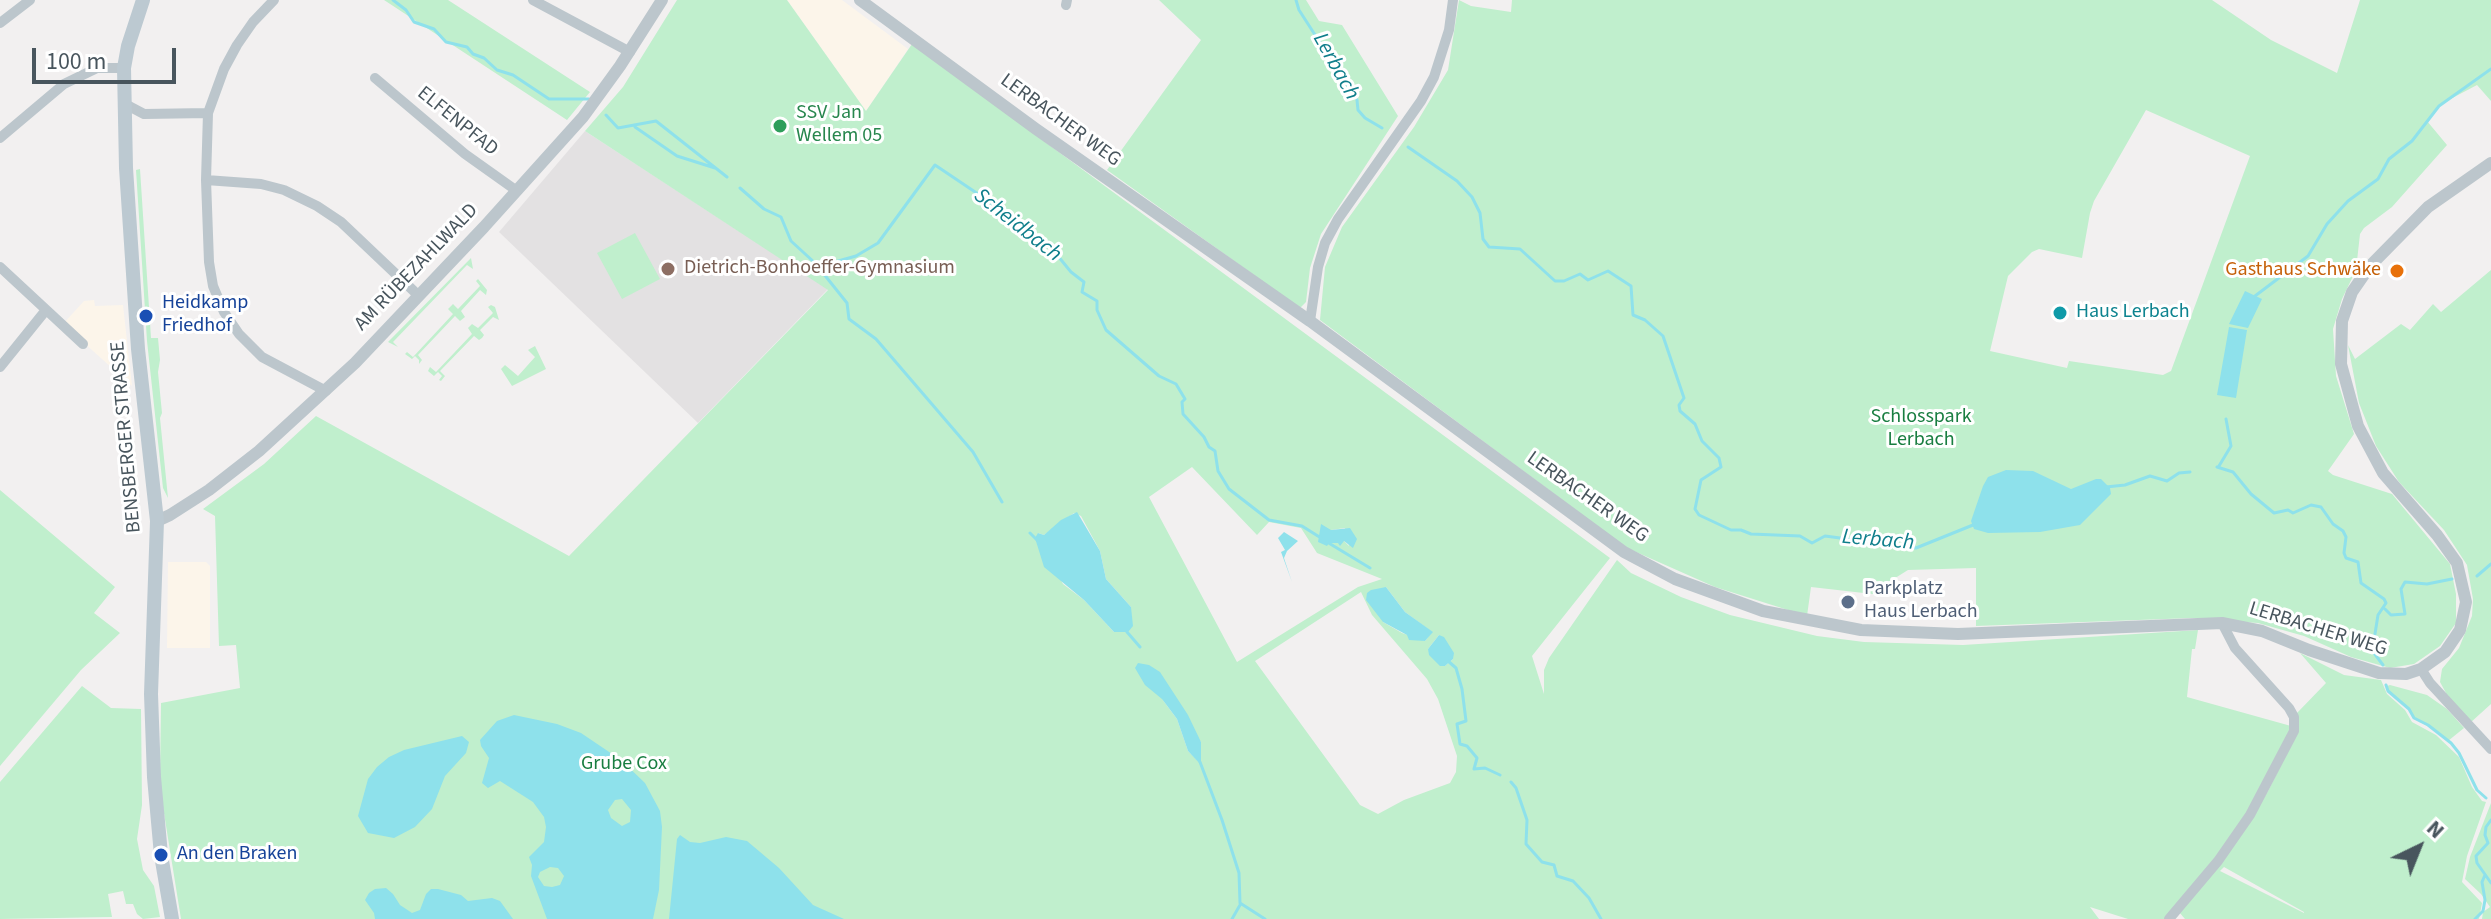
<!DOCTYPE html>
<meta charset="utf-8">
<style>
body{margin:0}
#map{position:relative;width:2491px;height:919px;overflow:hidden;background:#f2f0f0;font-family:"Source Sans 3",sans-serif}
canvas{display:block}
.north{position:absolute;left:2379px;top:807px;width:80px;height:80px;-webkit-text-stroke:6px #fff;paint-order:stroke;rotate:43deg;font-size:22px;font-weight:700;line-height:32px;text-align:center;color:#48555d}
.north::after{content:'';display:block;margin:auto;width:28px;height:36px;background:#48555d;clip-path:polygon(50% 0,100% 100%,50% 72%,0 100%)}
.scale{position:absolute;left:32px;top:48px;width:144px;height:36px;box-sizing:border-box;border:4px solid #48555d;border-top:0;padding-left:10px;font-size:24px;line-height:28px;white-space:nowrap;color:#48555d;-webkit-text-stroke:6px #fff;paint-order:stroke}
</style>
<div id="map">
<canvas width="2491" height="919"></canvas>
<div class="north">N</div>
<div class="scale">100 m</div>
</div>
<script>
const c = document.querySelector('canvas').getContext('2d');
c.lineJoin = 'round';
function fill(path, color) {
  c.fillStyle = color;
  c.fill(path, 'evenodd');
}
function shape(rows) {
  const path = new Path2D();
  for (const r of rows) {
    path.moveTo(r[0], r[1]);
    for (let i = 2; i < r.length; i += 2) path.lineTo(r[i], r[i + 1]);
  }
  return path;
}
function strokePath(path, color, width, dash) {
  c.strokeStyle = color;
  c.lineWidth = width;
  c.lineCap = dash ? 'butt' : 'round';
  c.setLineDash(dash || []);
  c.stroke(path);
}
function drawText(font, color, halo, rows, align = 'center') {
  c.font = font + ' "Source Sans 3",sans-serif';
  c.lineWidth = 6;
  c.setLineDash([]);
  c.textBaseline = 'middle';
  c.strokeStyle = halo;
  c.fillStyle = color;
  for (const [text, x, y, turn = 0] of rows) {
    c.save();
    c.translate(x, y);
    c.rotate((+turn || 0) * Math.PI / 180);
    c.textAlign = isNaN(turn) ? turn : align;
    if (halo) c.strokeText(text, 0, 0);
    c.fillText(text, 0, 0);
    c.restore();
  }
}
const commercial = shape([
 [787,0,842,0,908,49,866,111],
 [94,300,95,306,123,305,132,386,63,324,84,301],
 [168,562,206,562,210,566,210,648,167,648]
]);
const education = shape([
 [585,131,828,289,698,423,499,232]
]);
const green = shape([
 [384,0,448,0,590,92,567,120],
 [677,0,787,0,866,111,912,44,1610,558,1532,656,1544,694,1544,670,1549,658,1617,560,1631,573,1681,597,1730,615,1817,636,1864,642,1963,645,2198,630,2195,649,2192,649,2187,697,2291,726,2264,788,2214,861,2167,919,2128,919,2090,907,2099,919,181,919,163,807,160,776,161,703,240,688,236,645,219,646,215,516,203,509,264,464,316,416,569,556,828,290,585,131,623,87],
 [1192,467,1257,535,1269,522,1301,528,1317,553,1382,579,1358,587,1237,662,1149,497],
 [1074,513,1081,516,1100,551,1106,579,1131,607,1114,632,1084,600,1063,584,1038,533,1044,535],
 [1345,528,1349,546,1344,541,1329,543,1331,530],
 [1386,587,1405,612,1432,632,1425,641,1402,633,1383,622],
 [1361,592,1372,615,1427,679,1438,699,1457,756,1456,772,1450,783,1404,800,1378,814,1360,805,1255,661],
 [1439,635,1453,659,1445,666,1428,649],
 [1162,699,1201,742,1201,764,1188,751,1177,719],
 [1159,0,1306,0,1319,21,1342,25,1398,116,1321,234,1310,268,1306,302,1300,308,1107,170,1201,40],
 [1459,0,1471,6,1511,12,1512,0,2212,0,2271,40,2337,73,2360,0,2491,0,2491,101,2477,85,2441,104,2427,121,2447,145,2392,207,2364,228,2360,234,2356,270,2342,299,2333,329,2336,376,2354,434,2328,471,2333,475,2392,494,2450,564,2456,594,2456,623,2440,646,2414,664,2390,668,2351,657,2304,636,2258,623,2192,618,1976,626,1976,568,1908,570,1892,580,1890,596,1811,587,1807,616,1715,587,1627,548,1320,320,1325,267,1342,227,1414,127,1448,70],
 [2146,110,2250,156,2171,371,2163,375,2069,361,2067,368,1990,351,2008,276,2032,252,2039,249,2082,258,2090,213,2094,201],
 [140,169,151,338,158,338,160,360,158,372,162,413,160,418,168,498,163,488,147,341,136,170],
 [635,233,660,279,622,299,597,253],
 [471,258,473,269,467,265,393,342,398,347,388,342],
 [2491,270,2491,704,2470,723,2443,696,2446,693,2440,682,2442,669,2459,648,2472,616,2473,599,2467,565,2444,530,2399,482,2376,446,2359,403,2348,345,2355,359,2401,324,2410,330,2433,304,2441,312],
 [478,279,487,290,486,295,480,290,461,311,465,317,460,321,455,316,418,355,422,360,419,364,419,360,415,356,412,359,405,354,407,352,413,357,453,314,448,309,453,304,458,309,480,286,476,281],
 [491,305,495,307,499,320,493,317,480,330,484,335,482,338,479,340,474,336,440,371,445,376,441,381,439,380,442,376,438,372,434,376,428,371,430,367,436,372,472,334,468,328,472,324,478,328,493,313,488,307],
 [535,346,546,369,512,386,501,369,505,365,518,376,535,357,528,350],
 [0,490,115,587,94,613,120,633,81,670,0,766],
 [2300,653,2344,675,2381,680,2387,694,2405,710,2412,722,2436,735,2459,757,2472,787,2482,801,2486,802,2467,856,2462,882,2482,903,2479,919,2185,919,2179,912,2251,819,2268,791,2294,739,2299,722,2297,713,2326,683],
 [2224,867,2304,912,2304,913,2220,871],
 [2390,685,2427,695,2447,709,2464,728,2448,741,2428,726,2415,719,2407,707,2389,693,2387,686],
 [82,686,111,708,141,709,142,805,137,839,143,870,154,886,160,917,143,919,137,914,133,904,126,904,123,891,108,894,112,917,0,919,0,782],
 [2491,803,2491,919,2482,919,2483,912,2490,907,2481,894,2465,879,2470,857]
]);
const water = shape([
 [2245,291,2262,299,2248,328,2229,324],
 [2229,327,2247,330,2236,398,2217,395],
 [2006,470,2033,471,2071,489,2096,479,2101,479,2110,488,2111,494,2080,525,2040,532,1988,533,1974,529,1971,521,1983,486,1988,477],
 [1077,512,1100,551,1106,579,1131,607,1133,626,1128,632,1114,632,1084,600,1044,567,1035,538,1038,533,1044,535,1061,520],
 [1321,524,1331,530,1350,528,1357,539,1353,548,1344,541,1340,546,1338,543,1329,543,1327,546,1318,542],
 [1284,532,1298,541,1287,551,1284,558,1292,582,1281,552,1285,550,1278,538],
 [1386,587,1405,612,1433,632,1425,641,1409,640,1407,635,1383,622,1366,600,1367,593,1371,590],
 [1439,635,1444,637,1454,653,1453,659,1445,666,1440,666,1429,655,1428,649],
 [1138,663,1149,665,1160,672,1188,715,1201,742,1201,765,1188,751,1177,719,1162,699,1145,685,1135,668],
 [514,715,557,724,581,733,621,760,645,783,660,811,662,827,659,890,653,919,547,919,531,876,532,865,529,857,544,842,546,827,544,817,533,802,500,781,488,788,482,783,489,758,481,746,480,740,497,721],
 [622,799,631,810,630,822,622,826,611,818,608,810,615,800],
 [550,867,558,868,564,876,560,885,552,887,544,886,538,877,540,872],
 [462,736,469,742,466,753,445,776,432,809,415,827,394,838,368,833,358,816,368,779,377,767,389,757,404,750],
 [680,835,690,842,700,843,726,837,747,841,779,868,813,905,844,919,669,919,677,839],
 [386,888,393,894,400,905,412,913,420,910,426,894,431,889,438,889,461,895,468,901,492,898,500,901,513,919,375,919,374,913,365,900,369,893,375,889]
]);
const stream = shape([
 [393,0,406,10,414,22,434,29,446,42,467,47,473,54,484,58,497,70,513,75,549,99,589,99],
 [1296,0,1299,10,1357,100,1358,110,1365,118,1382,128],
 [606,115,618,128,656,121,727,177],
 [635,127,677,156,715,168],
 [1408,147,1457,181,1472,197,1480,213,1483,239,1489,247,1520,249,1555,281,1564,281,1580,274,1588,280,1608,271,1631,286,1633,315,1645,320,1663,336,1684,398,1679,405,1680,411,1695,424,1702,441,1719,458,1721,467,1701,480,1695,509,1699,515,1731,530,1741,530,1751,534,1800,536,1812,543,1825,536,1916,548,1973,525],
 [740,188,764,209,781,217,791,241,815,263,824,265,856,256,878,243,935,165,990,202,1010,222,1053,250,1071,272,1084,282,1082,292,1097,301,1097,310,1106,330,1159,376,1176,384,1185,399,1182,402,1183,414,1204,437,1209,447,1215,451,1218,471,1229,489,1269,520,1302,526,1321,538],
 [815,263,847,303,849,319,876,339,973,452,1002,502],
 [2255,296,2308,256,2327,224,2348,201,2378,179,2389,159,2412,141,2439,106,2491,69],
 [2219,466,2231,446,2226,419],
 [2217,467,2233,472,2251,494,2274,513,2288,510,2293,513,2311,505,2321,507,2333,524,2343,531,2346,537,2344,553,2346,558,2358,562,2361,583,2384,599,2386,603,2378,615,2374,640,2374,653,2383,665],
 [2106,487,2125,485,2150,476,2167,481,2179,473,2190,472],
 [1030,533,1038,541],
 [1327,542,1370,568],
 [2477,576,2491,564],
 [2385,609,2391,615,2405,614,2401,589,2405,582,2427,584,2452,579],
 [1127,632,1140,647],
 [1448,661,1456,668,1462,689,1466,721,1457,724,1460,744,1467,746,1477,758,1474,769,1485,768,1500,775],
 [2386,685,2388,691,2409,709,2414,718,2428,725,2451,743,2459,753,2477,790,2486,798],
 [1200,762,1222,820,1239,873,1240,903,1265,919],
 [1511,782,1516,788,1527,820,1526,844,1542,862,1554,865,1557,876,1573,881,1589,898,1601,919],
 [2491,820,2486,827,2485,835,2488,843,2476,856,2477,863,2491,883],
 [1232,919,1240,905],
 [2475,919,2483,911,2485,900,2482,882,2485,875]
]);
const minor = shape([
 [274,0,253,22,237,45,224,69,208,113,206,180,209,262,213,286,224,312,239,334,262,357,326,391],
 [533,0,630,52],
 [1066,5,1067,0],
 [0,23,30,0],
 [375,78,465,154,517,191],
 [125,104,144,114,208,113],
 [0,138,64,84,97,68,124,68],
 [206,180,261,184,284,190,317,206,341,222,419,296],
 [0,267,83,344],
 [1310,321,1318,267,1325,243,1338,219,1421,101,1434,77,1449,30,1453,0],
 [0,367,46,310],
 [2421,669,2430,683,2491,749],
 [2169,919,2218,861,2250,815,2294,731,2294,717,2289,708,2235,648,2222,623]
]);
const tertiary = shape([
 [860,0,1036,129,1310,321,1624,552,1675,579,1763,611,1861,630,1958,634,2222,623,2262,631,2309,650,2379,673,2406,674,2421,669,2445,652,2460,630,2466,602,2457,563,2437,535,2383,473,2358,426,2341,364,2342,321,2352,292,2370,266,2428,207,2491,163],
 [157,521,170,515,209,490,259,451,355,363,484,227,583,117,620,66,662,0]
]);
const secondary = shape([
 [143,0,128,46,124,68,126,168,138,349,157,521,151,694,154,777,161,855,172,919]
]);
const markers = [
 [780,126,8,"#2e9e5b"],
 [668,269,8,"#8d6e63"],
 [2397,271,8,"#e8710a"],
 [2060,313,8,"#0f9aa8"],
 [146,316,8,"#1a4fb4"],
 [1848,602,8,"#5c6f8a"],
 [161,855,8,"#1a4fb4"]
];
const leisureNames = [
 ["SSV Jan",796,114],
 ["Wellem 05",796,137]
];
const streetNames = [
 ["LERBACHER WEG",1060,121,36],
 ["ELFENPFAD",457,122,39],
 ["AM RÜBEZAHLWALD",417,268,-46],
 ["BENSBERGER STRASSE",127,437,-95],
 ["LERBACHER WEG",1587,498,35],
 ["LERBACHER WEG",2318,630,17]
];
const educationNames = [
 ["Dietrich-Bonhoeffer-Gymnasium",684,269]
];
const foodNames = [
 ["Gasthaus Schwäke",2381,271]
];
const transitNames = [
 ["Heidkamp",162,304],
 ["Friedhof",162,327],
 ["An den Braken",177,855]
];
const cultureNames = [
 ["Haus Lerbach",2076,313]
];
const parkNames = [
 ["Schlosspark",1921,418],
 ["Lerbach",1921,441],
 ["Grube Cox",624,765]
];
const serviceNames = [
 ["Parkplatz",1864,590],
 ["Haus Lerbach",1864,613]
];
const waterNames = [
 ["Lerbach",1335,67,61],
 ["Scheidbach",1017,226,38],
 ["Lerbach",1878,541,5]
];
fill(commercial, '#fcf5ea');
fill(education, '#e3e1e2');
fill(green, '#c0efcd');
fill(water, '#8ee1eb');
strokePath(stream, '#8ee1eb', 3);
strokePath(minor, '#bcc6cc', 10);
strokePath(tertiary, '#bcc6cc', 12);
strokePath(secondary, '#bcc9d1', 14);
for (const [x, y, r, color] of markers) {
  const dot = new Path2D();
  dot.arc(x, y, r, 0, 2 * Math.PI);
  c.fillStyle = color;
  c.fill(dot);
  strokePath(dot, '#fff', 3);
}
drawText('20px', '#27864d', '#fff', leisureNames, 'left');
drawText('20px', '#48555d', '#fff', streetNames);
drawText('20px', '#785e54', '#fff', educationNames, 'left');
drawText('20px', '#c56008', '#fff', foodNames, 'right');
drawText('20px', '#164399', '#fff', transitNames, 'left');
drawText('20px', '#0d838f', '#fff', cultureNames, 'left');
drawText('20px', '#197e41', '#fff', parkNames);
drawText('20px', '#4e5e75', '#fff', serviceNames, 'left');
drawText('italic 22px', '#0f7e8b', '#fff', waterNames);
</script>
